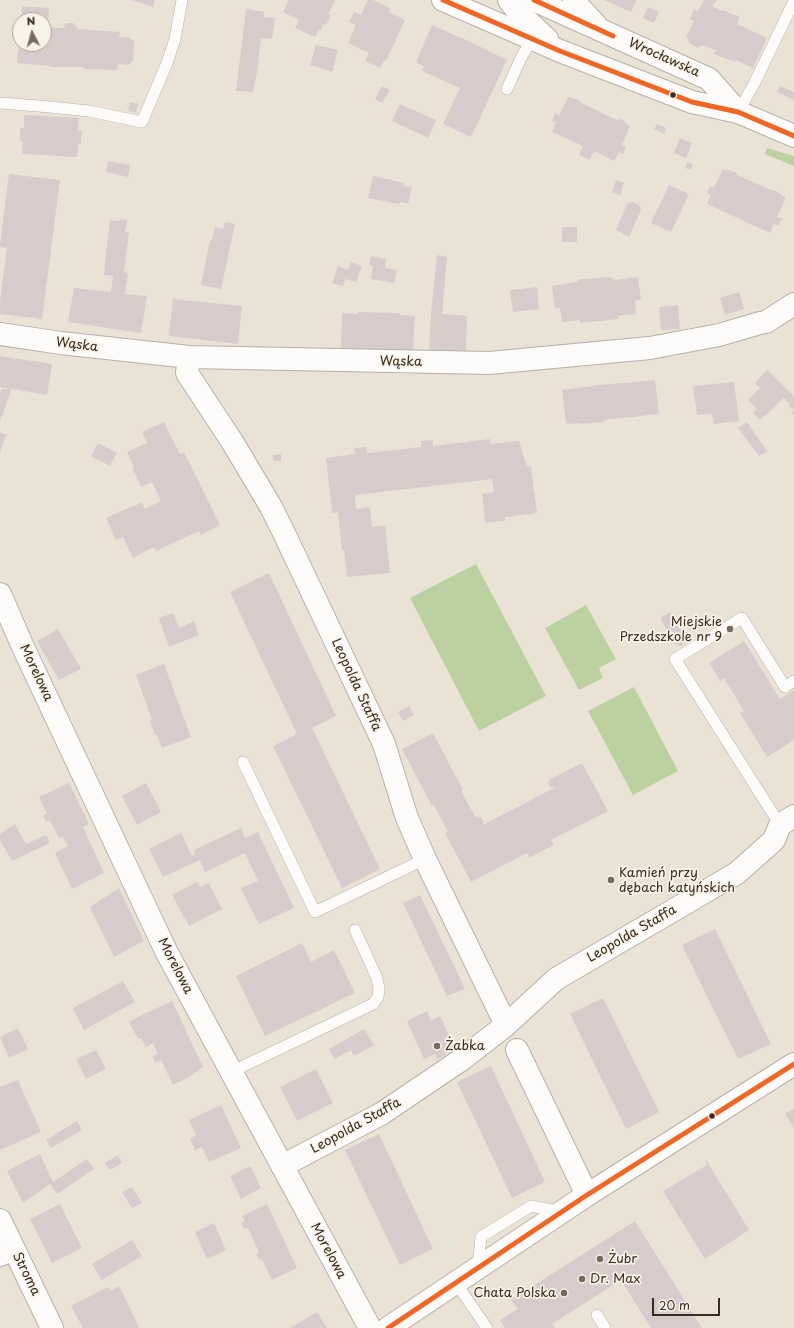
<!DOCTYPE html>
<meta charset="utf-8">
<style>
body{margin:0}
#map{position:relative;width:794px;height:1328px;overflow:hidden;background:#eae3d5;font-family:"Playpen Sans",sans-serif}
canvas{display:block}
.north{position:absolute;left:12px;top:12px;width:40px;height:40px;box-sizing:border-box;background:#f7f3e8;border:1px solid #aca397;border-radius:50%;rotate:354deg;font-size:11px;font-weight:700;line-height:16px;text-align:center;color:#3b2a1e}
.north::after{content:'';display:block;margin:auto;width:14px;height:18px;background:#786b5e;clip-path:polygon(50% 0,100% 100%,50% 72%,0 100%)}
.scale{position:absolute;left:652px;top:1298px;width:68px;height:18px;box-sizing:border-box;border:2px solid #3b2a1e;border-top:0;padding-left:5px;font-size:12px;line-height:14px;white-space:nowrap;color:#3b2a1e;-webkit-text-stroke:3px #f7f3e8;paint-order:stroke}
</style>
<div id="map">
<canvas width="794" height="1328"></canvas>
<div class="north">N</div>
<div class="scale">20 m</div>
</div>
<script>
const c = document.querySelector('canvas').getContext('2d');
c.lineJoin = 'round';
function fill(path, color) {
  c.fillStyle = color;
  c.fill(path, 'evenodd');
}
function shape(rows) {
  const path = new Path2D();
  for (const r of rows) {
    path.moveTo(r[0], r[1]);
    for (let i = 2; i < r.length; i += 2) path.lineTo(r[i], r[i + 1]);
  }
  return path;
}
function strokePath(path, color, width, dash) {
  c.strokeStyle = color;
  c.lineWidth = width;
  c.lineCap = dash ? 'butt' : 'round';
  c.setLineDash(dash || []);
  c.stroke(path);
}
function drawText(font, color, halo, rows, align = 'center') {
  c.font = font + ' "Playpen Sans",sans-serif';
  c.lineWidth = 3.5;
  c.setLineDash([]);
  c.textBaseline = 'middle';
  c.strokeStyle = halo;
  c.fillStyle = color;
  for (const [text, x, y, turn = 0] of rows) {
    c.save();
    c.translate(x, y);
    c.rotate((+turn || 0) * Math.PI / 180);
    c.textAlign = isNaN(turn) ? turn : align;
    if (halo) c.strokeText(text, 0, 0);
    c.fillText(text, 0, 0);
    c.restore();
  }
}
const green = shape([
 [767,148,794,156,794,166,765,154],
 [476,564,546,696,479,731,410,598],
 [586,605,616,659,599,668,603,678,579,690,545,628],
 [634,687,678,771,633,795,588,711]
]);
const building = shape([
 [132,0,155,0,153,7],
 [289,0,335,0,328,14,331,15,326,25,323,24,321,30,319,29,315,37,295,28,299,20,283,12],
 [368,0,373,0,390,8,389,12,405,20,386,61,384,60,380,68,365,61,369,53,348,43,356,25,349,22,354,12,361,15],
 [604,0,637,0,631,12],
 [704,0,717,0,712,6,721,11,722,10,740,17,737,24,767,38,753,68,736,60,735,62,714,54,716,50,705,46,703,45,698,48,689,43,688,38,686,37,694,21,690,19,694,9,698,11],
 [22,6,49,8,48,28,63,28,66,23,73,23,77,27,77,29,120,32,119,37,130,38,134,42,133,60,128,65,118,64,117,70,83,69,84,67,51,67,51,66,17,63,19,39,20,39,20,44,44,44,44,20,21,20],
 [648,7,659,12,654,23,643,18],
 [246,9,264,12,264,17,275,18,272,39,261,38,257,72,253,92,236,91],
 [432,25,477,45,507,60,471,137,443,124,460,88,422,71,424,67,416,62],
 [316,45,338,50,332,72,310,65],
 [382,86,390,90,382,103,375,99],
 [780,86,794,92,794,100,777,92],
 [568,97,579,100,581,103,617,120,621,119,630,126,622,145,626,147,623,154,619,152,614,161,594,151,590,160,579,155,583,146,552,132,556,122,552,121,555,113,559,116],
 [130,102,138,104,136,113,128,111],
 [400,104,436,120,428,138,392,121],
 [24,115,79,118,78,131,82,131,81,144,78,144,77,157,22,154,23,141,20,141,20,128,24,128],
 [657,124,666,128,664,134,654,129],
 [680,138,692,143,686,158,674,153],
 [108,161,130,165,128,177,106,172],
 [687,162,693,164,691,170,685,168],
 [723,169,735,172,737,175,773,191,776,191,786,198,777,217,782,219,778,226,774,224,770,233,707,204,711,195,707,193,710,186,714,188],
 [9,174,60,180,42,319,0,314,0,301,7,248,0,247,0,245],
 [373,176,404,183,403,186,412,187,408,204,400,202,399,204,368,198],
 [616,180,624,183,620,195,612,192],
 [669,185,689,194,671,232,651,223],
 [633,202,639,205,641,210,629,237,616,230,627,204],
 [120,219,127,220,125,232,129,232,124,272,128,273,125,294,147,296,141,333,68,322,74,288,111,292,113,276,104,275,105,263,110,220,120,221],
 [225,222,235,224,221,289,201,285,210,240,212,240,215,227,223,229],
 [562,227,577,227,577,242,562,242],
 [437,255,447,257,442,315,443,314,467,316,466,352,429,351,431,314],
 [371,256,386,259,385,268,397,270,394,283,371,279,373,266,369,265],
 [351,262,362,266,356,282,345,279,343,286,332,283,338,266,348,270],
 [610,277,615,280,638,277,641,299,635,301,636,314,618,316,618,319,580,323,580,320,562,322,560,308,555,309,552,286,576,282,580,279],
 [537,287,539,309,513,312,510,290],
 [739,292,744,309,725,315,720,298],
 [173,299,242,306,238,344,169,336],
 [678,305,680,329,661,330,659,307],
 [358,312,400,313,400,315,415,316,413,350,341,348,342,313,358,314],
 [0,356,52,364,47,395,12,389,0,421,0,394,2,389,11,389,0,387],
 [767,370,794,396,794,415,792,413,794,410,789,406,790,404,783,398,765,416,764,415,760,420,753,413,757,409,748,400,760,388,755,383],
 [655,380,659,414,604,420,604,422,582,424,581,423,568,424,566,423,562,390,600,385],
 [734,382,739,421,714,424,712,414,697,415,693,386],
 [164,422,180,454,184,452,220,525,201,535,199,531,156,551,154,547,133,558,123,537,116,540,106,518,142,502,145,509,161,501,152,482,141,487,132,467,134,467,127,452,147,443,142,432],
 [747,422,767,451,759,456,738,428],
 [0,432,6,435,0,453],
 [490,439,491,444,519,441,527,467,531,467,537,513,505,517,505,521,485,523,482,494,494,492,492,479,355,495,356,509,370,507,372,527,385,526,390,573,347,577,344,550,342,550,338,512,332,513,326,458,355,454,354,448,366,447,367,453,421,447,421,441,433,440,433,446],
 [98,443,117,453,110,466,91,456],
 [281,454,281,461,274,461,273,455],
 [269,573,336,716,312,728,380,869,342,888,273,746,297,734,230,592],
 [670,612,687,640,682,646,675,644,660,618],
 [173,613,179,628,194,621,199,635,169,647,159,618],
 [58,629,81,669,59,680,37,641],
 [744,641,780,699,794,690,794,740,767,757,740,713,744,711,724,678,720,681,709,663],
 [164,664,191,737,162,748,157,735,155,735,150,721,152,720,136,675],
 [409,706,414,715,403,721,398,712],
 [433,733,463,790,461,791,476,818,478,816,479,818,481,817,484,823,482,824,483,825,554,788,553,787,551,788,548,782,550,781,549,780,582,763,608,811,551,840,554,845,529,858,527,853,471,882,445,833,448,832,434,805,432,806,402,749],
 [69,783,89,824,83,827,104,873,72,889,55,853,68,846,63,837,59,838,50,820,46,822,43,815,47,814,39,797],
 [146,783,161,812,137,825,122,796],
 [15,824,26,844,46,835,50,843,12,861,0,840,0,834],
 [241,828,245,838,258,832,294,908,259,924,241,888,258,881,245,853,205,872,200,860,163,877,149,849,181,833,192,856,195,854,194,850],
 [197,882,200,887,209,883,222,909,189,926,172,895],
 [119,888,144,941,114,957,90,907],
 [420,895,465,989,447,996,403,903],
 [715,929,771,1044,738,1059,682,945],
 [302,943,311,962,334,950,355,993,265,1036,236,976],
 [123,981,135,1002,84,1030,73,1008],
 [603,998,659,1112,626,1129,570,1014],
 [172,1001,203,1067,189,1077,173,1085,161,1060,155,1063,153,1056,158,1054,153,1043,146,1047,141,1038,138,1039,129,1022,142,1015],
 [427,1011,431,1020,440,1016,454,1046,444,1050,446,1055,437,1059,435,1054,424,1059,407,1021],
 [18,1028,28,1049,9,1058,0,1037],
 [364,1029,374,1045,354,1056,351,1050,335,1059,329,1049],
 [96,1050,106,1069,86,1079,76,1059],
 [491,1066,545,1182,512,1198,457,1082],
 [316,1069,333,1103,297,1121,280,1087],
 [18,1080,41,1132,0,1150,0,1087],
 [221,1105,241,1148,209,1162,202,1147,195,1150,190,1139,196,1135,189,1120],
 [794,1109,794,1128,785,1114],
 [77,1121,82,1130,51,1148,46,1140],
 [379,1134,433,1249,400,1265,345,1150],
 [40,1154,53,1182,87,1159,94,1169,57,1194,50,1184,23,1203,7,1171],
 [118,1155,122,1163,110,1170,105,1163],
 [706,1160,749,1230,705,1259,663,1191,707,1165,705,1161],
 [250,1166,261,1188,241,1199,230,1176],
 [132,1187,142,1203,132,1208,122,1192],
 [60,1204,82,1248,52,1263,30,1219],
 [267,1204,297,1268,272,1280,262,1259,259,1260,256,1254,259,1252,248,1228,244,1229,241,1223,245,1221,242,1216],
 [635,1221,702,1328,651,1328,621,1280,552,1324,555,1328,505,1328,500,1320,518,1309,511,1300],
 [214,1223,226,1250,207,1259,195,1232],
 [132,1240,142,1256,102,1280,92,1264],
 [119,1286,139,1327,138,1328,83,1328,71,1306,108,1287,111,1291],
 [317,1312,327,1328,290,1328]
]);
const lane = shape([
 [507,89,521,58,532,39],
 [0,103,39,106,89,111,142,122,167,63,175,39,182,0],
 [738,112,754,84,794,1],
 [243,762,315,912,425,859],
 [780,825,675,659,742,618,785,687,794,681],
 [231,1072,373,1004,378,997,379,989,377,978,355,930],
 [478,1268,481,1237,531,1206,561,1212],
 [456,1283,487,1328],
 [597,1315,605,1328]
]);
const street = shape([
 [0,334,61,343,189,357,489,363,650,348,719,335,760,323,766,322,794,304],
 [189,357,187,373,233,443,271,507,283,531,384,744,407,818,425,859,506,1025],
 [0,594,23,647,166,951,370,1328],
 [517,1050,587,1195],
 [282,1166,381,1114,461,1060,506,1025,556,979,737,873,774,840,780,825,794,816],
 [0,1255,13,1249],
 [388,1328,587,1195,794,1064]
]);
const secondary = shape([
 [443,0,560,51,692,102,738,112,794,136],
 [509,0,511,3,519,13,547,39],
 [534,0,709,79,738,112],
 [574,0,580,8,596,25],
 [0,1220,52,1328]
]);
const bus1 = shape([
 [443,0,560,51,692,102,738,112,794,136],
 [534,0,613,36],
 [388,1328,587,1195,794,1064]
]);
const markers = [
 [673,95,3.5,"#3b2a1e"],
 [730,629,4,"#786b5e"],
 [611,880,4,"#786b5e"],
 [437,1046,4,"#786b5e"],
 [712,1116,3.5,"#3b2a1e"],
 [600,1259,4,"#786b5e"],
 [582,1279,4,"#786b5e"],
 [564,1293,4,"#786b5e"]
];
const streetNames = [
 ["Wrocławska",664,58,24],
 ["Wąska",77,345,7],
 ["Wąska",401,362,1],
 ["Morelowa",36,673,65],
 ["Leopolda Staffa",356,685,65],
 ["Leopolda Staffa",632,934,-30],
 ["Morelowa",175,966,63],
 ["Leopolda Staffa",356,1126,-29],
 ["Morelowa",328,1251,62],
 ["Stroma",26,1274,64]
];
const poiNames = [
 ["Miejskie",722,622,"right"],
 ["Przedszkole nr 9",722,637,"right"],
 ["Kamień przy",619,873],
 ["dębach katyńskich",619,888],
 ["Żabka",445,1046],
 ["Żubr",608,1259],
 ["Dr. Max",590,1279],
 ["Chata Polska",556,1293,"right"]
];
fill(green, '#bbd2a0');
fill(building, '#d8cbcb');
strokePath(lane, '#b6b0a6', 12);
strokePath(street, '#b6b0a6', 24);
strokePath(secondary, '#b6b0a6', 24);
strokePath(lane, '#fcfbf9', 11);
strokePath(street, '#fcfbf9', 22);
strokePath(secondary, '#fcfbf9', 22);
strokePath(bus1, '#f26522', 5);
for (const [x, y, r, color] of markers) {
  const dot = new Path2D();
  dot.arc(x, y, r, 0, 2 * Math.PI);
  c.fillStyle = color;
  c.fill(dot);
  strokePath(dot, '#f7f3e8', 1.5);
}
drawText('13px', '#3b2a1e', '#f7f3e8', streetNames);
drawText('13px', '#3b2a1e', '#f7f3e8', poiNames, 'left');
</script>
